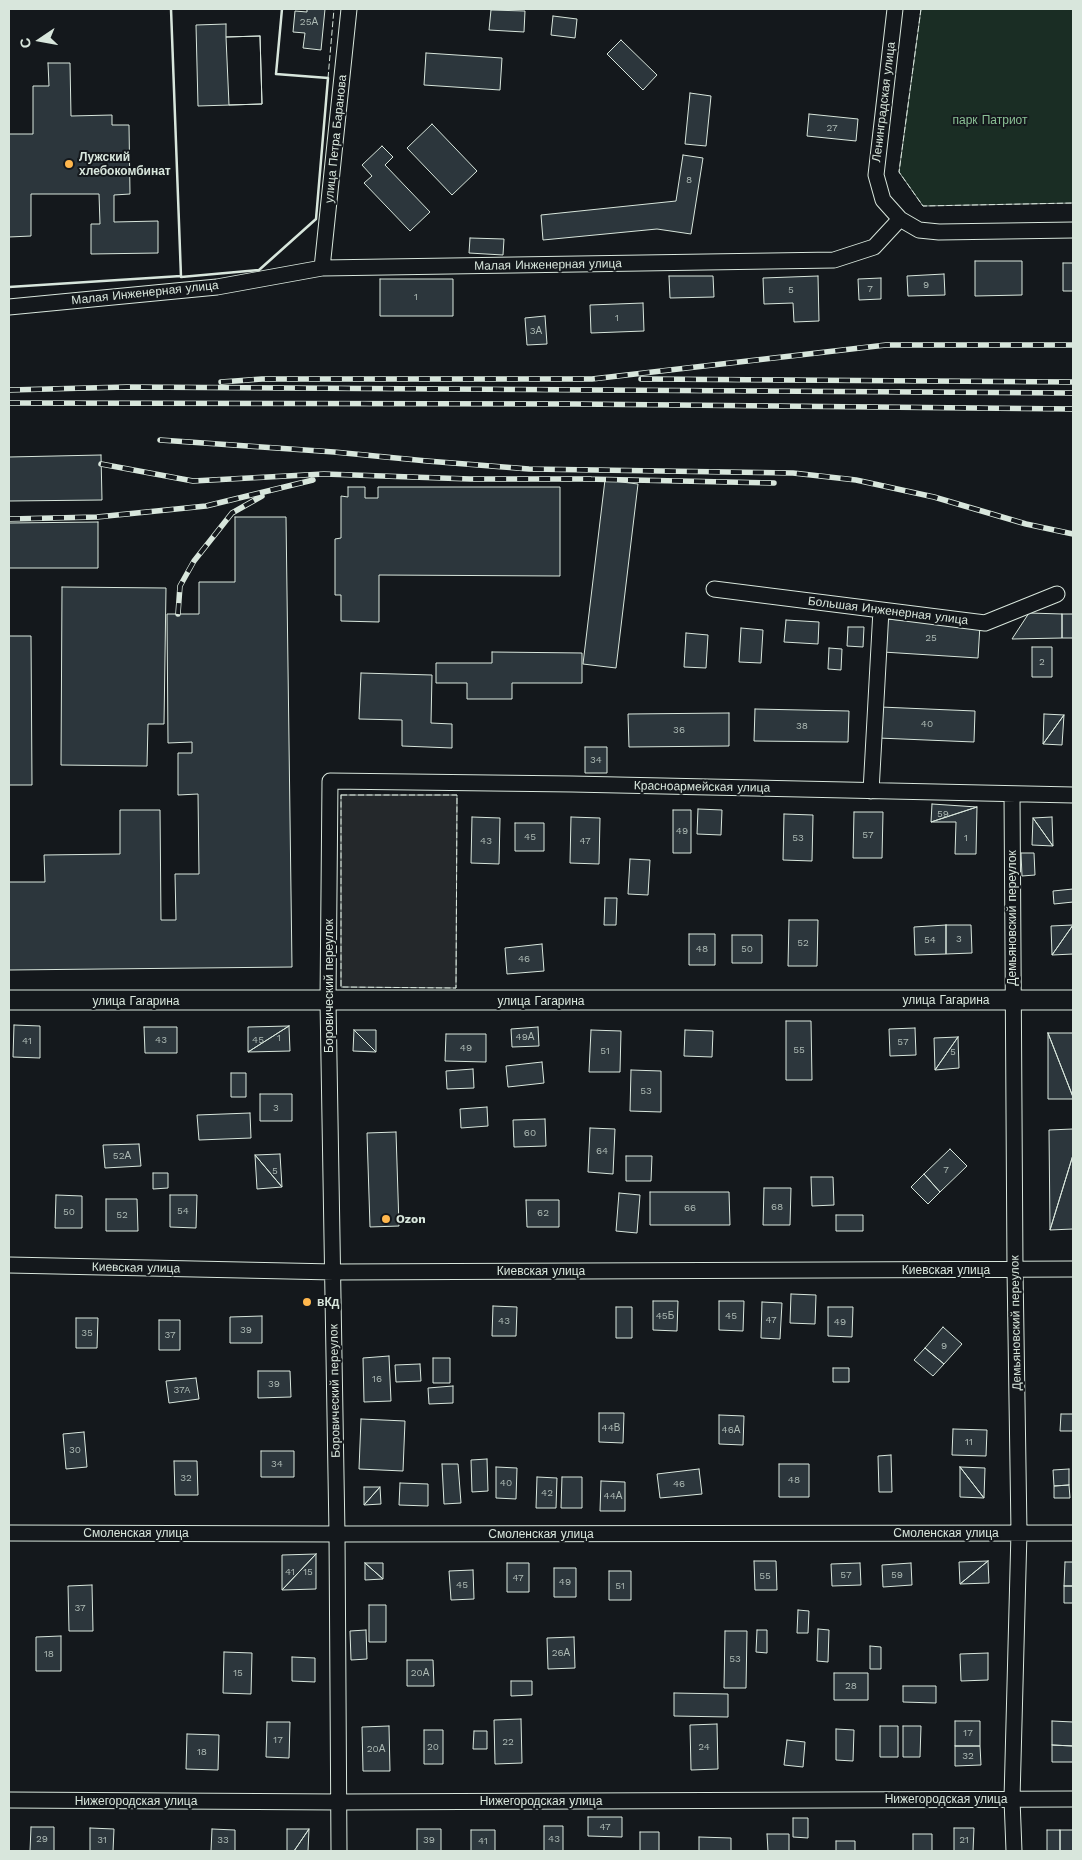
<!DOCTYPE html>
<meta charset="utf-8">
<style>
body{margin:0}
#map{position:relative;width:1082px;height:1860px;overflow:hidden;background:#14181c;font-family:"Work Sans",sans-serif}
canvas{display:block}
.frame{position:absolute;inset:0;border:10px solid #d8e6dc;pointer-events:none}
.north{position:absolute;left:15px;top:15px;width:50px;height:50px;-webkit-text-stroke:4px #14181c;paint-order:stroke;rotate:258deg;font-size:14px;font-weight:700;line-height:20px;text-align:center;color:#d8e6dc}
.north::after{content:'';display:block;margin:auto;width:18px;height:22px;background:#d8e6dc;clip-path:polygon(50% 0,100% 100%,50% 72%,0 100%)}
</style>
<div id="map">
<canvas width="1082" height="1860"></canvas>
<div class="frame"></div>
<div class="north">С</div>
</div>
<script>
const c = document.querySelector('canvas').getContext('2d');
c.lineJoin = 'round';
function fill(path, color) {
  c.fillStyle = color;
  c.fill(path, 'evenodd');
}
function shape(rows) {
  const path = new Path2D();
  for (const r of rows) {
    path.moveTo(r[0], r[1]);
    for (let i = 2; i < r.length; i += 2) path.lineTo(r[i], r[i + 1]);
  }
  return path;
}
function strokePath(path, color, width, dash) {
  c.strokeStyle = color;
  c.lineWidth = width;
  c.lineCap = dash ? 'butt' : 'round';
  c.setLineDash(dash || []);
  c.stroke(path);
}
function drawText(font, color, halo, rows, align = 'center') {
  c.font = font + ' "Work Sans",sans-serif';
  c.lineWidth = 4;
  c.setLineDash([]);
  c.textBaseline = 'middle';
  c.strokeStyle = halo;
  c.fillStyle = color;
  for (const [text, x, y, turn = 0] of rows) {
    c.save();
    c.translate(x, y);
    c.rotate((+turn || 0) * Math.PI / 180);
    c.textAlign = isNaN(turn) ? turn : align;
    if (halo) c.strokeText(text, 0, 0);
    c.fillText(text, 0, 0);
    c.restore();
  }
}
const green = shape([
 [921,9,1073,9,1073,203,923,206,899,172,921,9]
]);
const parking = shape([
 [341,795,457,795,456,988,341,987,341,795]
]);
const building = shape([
 [307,9,325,9,321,50,303,48,305,33,293,32,295,11,307,12,307,9],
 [491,10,525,11,524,32,489,30,491,10],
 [553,16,577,19,575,38,551,35,553,16],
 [226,24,226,37,260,36,262,104,198,106,196,25,226,24],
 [260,36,262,104,229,105,226,37,260,36],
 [621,40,657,75,643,90,607,54,621,40],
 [426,53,502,58,500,90,424,85,426,53],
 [48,63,70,63,71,116,112,115,112,125,129,125,130,194,114,195,114,222,158,221,158,253,91,254,91,224,100,224,99,194,31,194,31,236,9,237,9,134,33,134,33,86,49,86,48,63],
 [690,93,711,96,706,146,685,144,690,93],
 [809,114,858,119,856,141,807,136,809,114],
 [432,124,477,171,452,195,407,148,432,124],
 [382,146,393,157,385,165,430,212,410,231,364,183,372,176,362,165,382,146],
 [683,155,703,158,691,234,657,229,543,240,541,215,676,201,683,155],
 [470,238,504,239,503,255,469,253,470,238],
 [975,261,1022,261,1022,295,975,296,975,261],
 [1063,263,1073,263,1073,291,1063,291,1063,263],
 [944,274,945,295,908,296,907,276,944,274],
 [669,276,713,276,714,297,670,298,669,276],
 [818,276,819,321,794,322,793,303,764,304,763,278,818,276],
 [881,278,881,299,859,300,858,279,881,278],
 [380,279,453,279,453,316,380,316,380,279],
 [643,303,644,331,591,333,590,305,643,303],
 [545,316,547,344,527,345,525,318,545,316],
 [101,455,102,500,9,501,9,457,101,455],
 [605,480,638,484,616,668,583,664,605,480],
 [348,487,365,487,365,498,378,498,378,487,560,487,560,576,379,575,379,622,341,621,341,595,335,595,335,539,341,538,341,496,348,497,348,487],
 [235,517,286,517,292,967,9,970,9,882,45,882,44,855,120,854,120,810,160,810,161,920,176,920,175,874,199,874,198,794,178,795,178,753,192,753,192,742,168,743,167,614,199,614,199,582,235,582,235,517],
 [98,522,98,568,9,568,9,523,98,522],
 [62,587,166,588,164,724,148,724,147,766,61,765,62,587],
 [1029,613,1062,614,1062,638,1012,639,1029,613],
 [1062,614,1073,614,1073,638,1062,638,1062,614],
 [885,619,980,625,978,658,883,652,885,619],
 [786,620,819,622,818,644,784,642,786,620],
 [848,627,864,627,863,647,847,646,848,627],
 [741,628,763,630,761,663,739,662,741,628],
 [686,633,708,635,706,668,684,667,686,633],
 [9,636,31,636,32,785,9,785,9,636],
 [1032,647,1052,647,1052,677,1032,677,1032,647],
 [829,648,842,649,841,670,828,669,829,648],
 [492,652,582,653,582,683,512,683,512,699,467,699,467,683,436,683,436,663,492,663,492,652],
 [361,673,432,675,431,723,452,724,452,748,402,746,402,720,359,719,361,673],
 [880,707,975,711,974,742,878,738,880,707],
 [755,709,849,711,848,742,754,741,755,709],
 [729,713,729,746,629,747,628,714,729,713],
 [1044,714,1064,715,1043,744,1044,714],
 [1064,715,1062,745,1043,744,1064,715],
 [585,747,607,747,607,773,585,773,585,747],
 [932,804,977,807,931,822,932,804],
 [977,807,976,854,955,854,956,822,931,822,977,807],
 [698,809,722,810,721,835,697,834,698,809],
 [673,810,691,810,691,853,673,853,673,810],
 [854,812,883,812,882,858,853,858,854,812],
 [784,814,813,815,812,861,783,860,784,814],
 [472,817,500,818,499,864,471,863,472,817],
 [571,817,600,818,599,864,570,863,571,817],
 [1052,817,1053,846,1033,818,1052,817],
 [1033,818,1053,846,1032,845,1033,818],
 [515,823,544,823,544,851,515,851,515,823],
 [1021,853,1034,853,1035,875,1022,876,1021,853],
 [630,859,650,860,648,895,628,894,630,859],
 [1073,889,1073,902,1054,904,1053,891,1073,889],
 [605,898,617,898,616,925,604,925,605,898],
 [789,920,818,920,817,966,788,966,789,920],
 [946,925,946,954,915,955,914,927,946,925],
 [946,925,971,925,972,953,946,954,946,925],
 [1073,925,1052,955,1051,926,1073,925],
 [1073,925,1073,954,1052,955,1073,925],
 [689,934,715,934,715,965,689,965,689,934],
 [732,935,762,935,762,963,732,963,732,935],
 [542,944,544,971,507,974,505,948,542,944],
 [786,1021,811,1021,812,1080,786,1080,786,1021],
 [14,1025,40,1026,40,1058,13,1057,14,1025],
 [289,1026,290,1051,248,1052,289,1026],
 [289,1026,248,1052,248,1027,289,1026],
 [144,1027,177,1027,177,1053,145,1053,144,1027],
 [538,1027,539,1046,512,1047,511,1029,538,1027],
 [915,1028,916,1055,890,1056,889,1029,915,1028],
 [354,1030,376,1052,353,1051,354,1030],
 [354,1030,376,1030,376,1052,354,1030],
 [591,1030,621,1031,620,1072,589,1072,591,1030],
 [685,1030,713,1031,712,1057,684,1056,685,1030],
 [1048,1033,1073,1033,1073,1097,1048,1033],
 [1048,1033,1073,1097,1073,1099,1048,1099,1048,1033],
 [446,1034,486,1034,486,1062,445,1061,446,1034],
 [958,1037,935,1070,934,1038,958,1037],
 [958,1037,959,1068,935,1070,958,1037],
 [542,1062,544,1083,508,1087,506,1066,542,1062],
 [473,1069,474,1088,447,1089,446,1071,473,1069],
 [631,1070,661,1071,661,1112,630,1111,631,1070],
 [231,1073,246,1073,246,1097,231,1097,231,1073],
 [260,1094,292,1094,292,1121,260,1121,260,1094],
 [487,1107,488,1126,461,1128,460,1109,487,1107],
 [250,1113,251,1138,199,1140,197,1115,250,1113],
 [545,1119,546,1146,514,1147,513,1120,545,1119],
 [590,1128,615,1129,613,1174,588,1172,590,1128],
 [1073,1129,1073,1155,1050,1230,1049,1130,1073,1129],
 [396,1132,399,1226,370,1227,367,1133,396,1132],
 [139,1144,141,1166,105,1168,103,1145,139,1144],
 [950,1149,967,1166,940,1192,924,1174,950,1149],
 [280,1154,282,1187,255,1155,280,1154],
 [255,1155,282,1187,257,1189,255,1155],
 [1073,1155,1073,1229,1050,1230,1073,1155],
 [626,1156,652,1156,651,1181,626,1181,626,1156],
 [153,1173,168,1173,168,1188,153,1189,153,1173],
 [924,1174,940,1192,928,1204,911,1187,924,1174],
 [811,1177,833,1177,834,1205,812,1206,811,1177],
 [764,1188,791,1188,790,1225,763,1225,764,1188],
 [650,1192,729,1192,730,1225,650,1225,650,1192],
 [619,1193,640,1195,637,1233,616,1231,619,1193],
 [56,1195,82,1196,82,1228,55,1228,56,1195],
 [170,1195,197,1195,196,1228,170,1227,170,1195],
 [106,1199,137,1199,138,1231,106,1231,106,1199],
 [526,1200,559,1200,559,1227,527,1227,526,1200],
 [836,1215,863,1215,863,1231,836,1231,836,1215],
 [791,1294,816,1295,815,1324,790,1323,791,1294],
 [653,1301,678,1301,677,1331,653,1330,653,1301],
 [719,1301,744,1301,743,1331,719,1330,719,1301],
 [762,1302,782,1303,780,1339,761,1338,762,1302],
 [493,1306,517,1307,516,1336,492,1336,493,1306],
 [616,1307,632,1307,632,1338,616,1338,616,1307],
 [828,1307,853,1307,852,1337,828,1336,828,1307],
 [262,1316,262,1343,230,1343,230,1317,262,1316],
 [76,1318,98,1318,97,1348,76,1348,76,1318],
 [159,1320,180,1320,180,1350,159,1350,159,1320],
 [943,1327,962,1344,944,1364,925,1348,943,1327],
 [925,1348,944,1364,933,1376,914,1360,925,1348],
 [389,1356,391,1401,364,1402,363,1358,389,1356],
 [433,1358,450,1358,450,1383,433,1383,433,1358],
 [420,1364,421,1381,396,1382,395,1365,420,1364],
 [833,1368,849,1368,849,1382,833,1382,833,1368],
 [258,1371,290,1371,291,1397,258,1398,258,1371],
 [196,1378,199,1399,169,1403,166,1381,196,1378],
 [453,1386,453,1403,429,1404,428,1388,453,1386],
 [599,1413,624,1413,623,1443,599,1442,599,1413],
 [1061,1414,1073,1414,1073,1431,1060,1431,1061,1414],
 [719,1415,744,1416,743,1445,719,1444,719,1415],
 [361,1419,405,1421,403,1471,359,1469,361,1419],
 [953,1429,987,1430,986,1456,952,1455,953,1429],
 [84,1432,87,1467,66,1469,63,1434,84,1432],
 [261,1451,294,1451,294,1477,261,1477,261,1451],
 [891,1455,892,1492,879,1492,878,1456,891,1455],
 [487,1459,488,1491,472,1492,471,1460,487,1459],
 [174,1461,197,1461,198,1495,175,1495,174,1461],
 [442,1464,458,1464,461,1503,444,1504,442,1464],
 [779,1464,809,1464,809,1497,779,1497,779,1464],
 [496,1467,517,1468,516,1499,496,1498,496,1467],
 [960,1467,984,1498,960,1497,960,1467],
 [960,1467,985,1468,984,1498,960,1467],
 [699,1469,702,1494,660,1498,657,1474,699,1469],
 [1069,1469,1069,1485,1054,1486,1053,1470,1069,1469],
 [537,1477,557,1478,556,1508,536,1508,537,1477],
 [562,1477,582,1477,582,1508,561,1508,562,1477],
 [601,1481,625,1482,625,1511,600,1511,601,1481],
 [400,1483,428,1484,428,1506,399,1505,400,1483],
 [1069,1485,1070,1498,1054,1498,1054,1486,1069,1485],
 [364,1487,380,1487,364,1505,364,1487],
 [380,1487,381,1504,364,1505,380,1487],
 [316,1554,282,1590,282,1555,316,1554],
 [316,1554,316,1589,282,1590,316,1554],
 [754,1561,776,1561,777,1590,755,1590,754,1561],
 [988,1561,960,1584,959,1562,988,1561],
 [988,1561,989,1583,960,1584,988,1561],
 [1065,1562,1073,1562,1073,1586,1064,1586,1065,1562],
 [365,1563,383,1563,383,1579,365,1563],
 [365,1563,383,1579,365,1580,365,1563],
 [507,1563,529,1563,529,1592,507,1592,507,1563],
 [860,1563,861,1585,832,1586,831,1564,860,1563],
 [911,1563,912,1585,883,1587,882,1565,911,1563],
 [554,1568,576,1568,576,1597,554,1597,554,1568],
 [473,1570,474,1599,451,1600,449,1571,473,1570],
 [609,1571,631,1571,631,1600,609,1600,609,1571],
 [92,1585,93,1631,69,1631,68,1586,92,1585],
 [1064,1586,1073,1586,1073,1603,1064,1603,1064,1586],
 [369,1605,386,1605,386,1642,369,1642,369,1605],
 [798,1610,809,1611,808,1633,797,1633,798,1610],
 [818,1629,829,1630,828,1662,817,1661,818,1629],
 [366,1630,367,1659,351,1660,350,1631,366,1630],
 [757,1630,767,1630,767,1653,756,1652,757,1630],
 [725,1631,747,1631,746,1688,724,1688,725,1631],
 [61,1636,61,1671,36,1671,36,1637,61,1636],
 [574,1637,575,1668,548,1669,547,1638,574,1637],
 [870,1646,881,1647,881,1669,870,1669,870,1646],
 [224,1652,252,1653,251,1694,223,1693,224,1652],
 [988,1653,988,1680,961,1681,960,1654,988,1653],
 [292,1657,315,1658,315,1682,292,1681,292,1657],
 [407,1660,433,1660,434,1686,407,1686,407,1660],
 [834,1673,868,1673,868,1700,834,1700,834,1673],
 [511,1681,532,1681,532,1695,511,1696,511,1681],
 [903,1686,936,1686,936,1703,903,1702,903,1686],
 [674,1693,728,1694,728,1717,674,1716,674,1693],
 [521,1719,522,1763,495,1764,494,1720,521,1719],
 [955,1721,980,1721,980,1746,955,1746,955,1721],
 [1052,1721,1073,1722,1073,1746,1052,1745,1052,1721],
 [267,1722,290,1722,289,1758,266,1757,267,1722],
 [717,1724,718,1769,691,1770,690,1725,717,1724],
 [389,1726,390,1771,363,1771,362,1727,389,1726],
 [880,1726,898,1726,898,1757,880,1757,880,1726],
 [903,1726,921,1726,920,1757,903,1757,903,1726],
 [836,1729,854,1730,853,1761,836,1760,836,1729],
 [424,1730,443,1730,443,1764,424,1764,424,1730],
 [474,1731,487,1731,487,1749,473,1749,474,1731],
 [187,1734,219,1735,218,1770,186,1769,187,1734],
 [787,1740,805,1742,803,1767,784,1765,787,1740],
 [1052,1745,1073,1746,1073,1762,1052,1762,1052,1745],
 [955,1746,980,1746,981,1765,955,1766,955,1746],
 [588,1817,622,1817,622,1837,588,1836,588,1817],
 [793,1818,808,1818,808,1838,793,1837,793,1818],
 [544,1826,563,1826,563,1851,544,1851,544,1826],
 [31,1827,54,1827,54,1851,30,1851,31,1827],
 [90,1828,114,1829,113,1851,90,1851,90,1828],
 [954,1828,974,1828,973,1851,954,1851,954,1828],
 [212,1829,235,1830,235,1851,211,1851,212,1829],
 [287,1829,309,1829,294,1851,287,1851,287,1829],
 [309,1829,308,1851,294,1851,309,1829],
 [417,1829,441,1829,441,1851,417,1851,417,1829],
 [471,1830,495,1830,495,1851,471,1851,471,1830],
 [1047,1830,1060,1830,1060,1851,1047,1851,1047,1830],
 [1060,1830,1073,1830,1073,1851,1060,1851,1060,1830],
 [640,1832,659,1832,659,1851,640,1851,640,1832],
 [767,1834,789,1834,789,1851,768,1851,767,1834],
 [913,1834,932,1834,932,1851,913,1851,913,1834],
 [699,1837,731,1838,731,1851,699,1851,699,1837],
 [836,1841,855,1841,855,1851,836,1851,836,1841]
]);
const minor = shape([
 [895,9,876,175,883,200,900,219,919,230,939,232,1073,230],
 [322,268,349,9],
 [9,307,217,287,322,268,834,260,874,247,900,219],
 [714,589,985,623,1057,594],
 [871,791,881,610],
 [1012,794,1015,1269,1019,1532,1012,1799,1014,1851],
 [9,1265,334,1272,1073,1269],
 [9,1533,337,1534,1073,1533],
 [9,1800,339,1802,1073,1799],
 [339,1851,337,1534,328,1001,330,781,572,784,1073,795]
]);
const tertiary = shape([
 [9,1000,1073,1000]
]);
const rail = shape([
 [641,379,1073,382],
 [221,382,262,379,592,379,886,345,1073,345],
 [9,390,127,387,1073,393],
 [9,403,575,404,1073,409],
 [160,440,334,452,427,461,529,469,793,473,856,480,934,497,1026,524,1073,534],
 [101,464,193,481,324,474,470,479,591,479],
 [584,479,774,483],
 [9,519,97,517,206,506,313,480],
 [178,614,180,586,194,561,232,513,262,496]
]);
const fence = shape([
 [171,9,181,277,259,270,316,219,328,78,276,74,282,9],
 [921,9,899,172,923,206,1073,203],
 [328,78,334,9],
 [341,795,457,795,456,988,341,987,341,795]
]);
const wall = shape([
 [171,9,181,277,259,270,316,219,328,78,276,74,282,9],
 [9,287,181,276]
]);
const markers = [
 [69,164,5,"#ffb74d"],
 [386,1219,5,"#ffb74d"],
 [307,1302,5,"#ffb74d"]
];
const numberNames = [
 ["25А",309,22],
 ["27",832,128],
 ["8",689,180],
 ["9",926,285],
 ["7",870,289],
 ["5",791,290],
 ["1",416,297],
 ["1",617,318],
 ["3А",536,331],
 ["25",931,638],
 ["2",1042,662],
 ["40",927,724],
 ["38",802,726],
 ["36",679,730],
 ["34",596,760],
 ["59",943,814],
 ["49",682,831],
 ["57",868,835],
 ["45",530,837],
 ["53",798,838],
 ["1",966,838],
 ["43",486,841],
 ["47",585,841],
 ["3",959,939],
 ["54",930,940],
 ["52",803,943],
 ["48",702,949],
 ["50",747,949],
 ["46",524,959],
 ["49А",525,1037],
 ["1",279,1038],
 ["43",161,1040],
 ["45",258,1040],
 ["41",27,1041],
 ["57",903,1042],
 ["49",466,1048],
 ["55",799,1050],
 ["51",605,1051],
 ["5",953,1052],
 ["53",646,1091],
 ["3",276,1108],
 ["60",530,1133],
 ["64",602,1151],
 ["52А",122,1156],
 ["7",946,1170],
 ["5",275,1171],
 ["68",777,1207],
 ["66",690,1208],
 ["54",183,1211],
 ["50",69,1212],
 ["62",543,1213],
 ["52",122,1215],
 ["45Б",665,1316],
 ["45",731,1316],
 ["47",771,1320],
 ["43",504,1321],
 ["49",840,1322],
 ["39",246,1330],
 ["35",87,1333],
 ["37",170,1335],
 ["9",944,1346],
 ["16",377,1379],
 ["39",274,1384],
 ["37A",182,1390],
 ["44В",611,1428],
 ["46А",731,1430],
 ["11",969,1442],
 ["30",75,1450],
 ["34",277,1464],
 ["32",186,1478],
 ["48",794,1480],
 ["40",506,1483],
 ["46",679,1484],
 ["42",547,1493],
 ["44А",613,1496],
 ["41",290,1572],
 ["15",308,1572],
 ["57",846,1575],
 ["59",897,1575],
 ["55",765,1576],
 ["47",518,1578],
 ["49",565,1582],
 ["45",462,1585],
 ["51",620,1586],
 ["37",80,1608],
 ["26А",561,1653],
 ["18",49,1654],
 ["53",735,1659],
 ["15",238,1673],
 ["20А",420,1673],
 ["28",851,1686],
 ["17",968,1733],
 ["17",278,1740],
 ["22",508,1742],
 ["20",433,1747],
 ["24",704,1747],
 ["20А",376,1749],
 ["18",202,1752],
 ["32",968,1756],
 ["47",605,1827],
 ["29",42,1839],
 ["43",554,1839],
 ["31",102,1840],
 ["33",223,1840],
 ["39",429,1840],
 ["21",964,1840],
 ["41",483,1841]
];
const streetNames = [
 ["Ленинградская улица",884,102,-83],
 ["улица Петра Баранова",336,139,-84],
 ["Малая Инженерная улица",548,265,-1],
 ["Малая Инженерная улица",145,293,-6],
 ["Большая Инженерная улица",888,611,7],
 ["Красноармейская улица",702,787,1],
 ["Демьяновский переулок",1012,918,-90],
 ["Боровический переулок",329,986,-90],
 ["улица Гагарина",946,1000],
 ["улица Гагарина",136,1001],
 ["улица Гагарина",541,1001],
 ["Киевская улица",136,1268,1],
 ["Киевская улица",946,1270],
 ["Киевская улица",541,1271],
 ["Демьяновский переулок",1016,1323,-91],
 ["Боровический переулок",335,1391,-91],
 ["Смоленская улица",136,1533],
 ["Смоленская улица",946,1533],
 ["Смоленская улица",541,1534],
 ["Нижегородская улица",946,1799],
 ["Нижегородская улица",136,1801],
 ["Нижегородская улица",541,1801]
];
const parkNames = [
 ["парк Патриот",990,120]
];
const poiNames = [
 ["Лужский",79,157],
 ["хлебокомбинат",79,171],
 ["Ozon",396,1219],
 ["вКд",317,1302]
];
fill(green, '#1a2d24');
strokePath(green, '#939e99', 1);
fill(parking, '#24282b');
strokePath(parking, '#939e99', 1);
fill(building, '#2c363c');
strokePath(building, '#d8e6dc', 1);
strokePath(minor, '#d8e6dc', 17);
strokePath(tertiary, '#d8e6dc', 21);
strokePath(minor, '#14181c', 15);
strokePath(tertiary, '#14181c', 19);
strokePath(rail, '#d8e6dc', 5.5);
strokePath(rail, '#14181c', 4, [11]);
strokePath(fence, '#d8e6dc', 1, [6, 2.5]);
strokePath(wall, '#d8e6dc', 2.5);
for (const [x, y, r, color] of markers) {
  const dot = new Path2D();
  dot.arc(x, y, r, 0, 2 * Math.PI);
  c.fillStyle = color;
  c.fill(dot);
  strokePath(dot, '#14181c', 2);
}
drawText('10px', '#adbab4', null, numberNames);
drawText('12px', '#d8e6dc', '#14181c', streetNames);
drawText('12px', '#8ac095', '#14181c', parkNames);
drawText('bold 12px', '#d8e6dc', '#14181c', poiNames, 'left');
</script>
